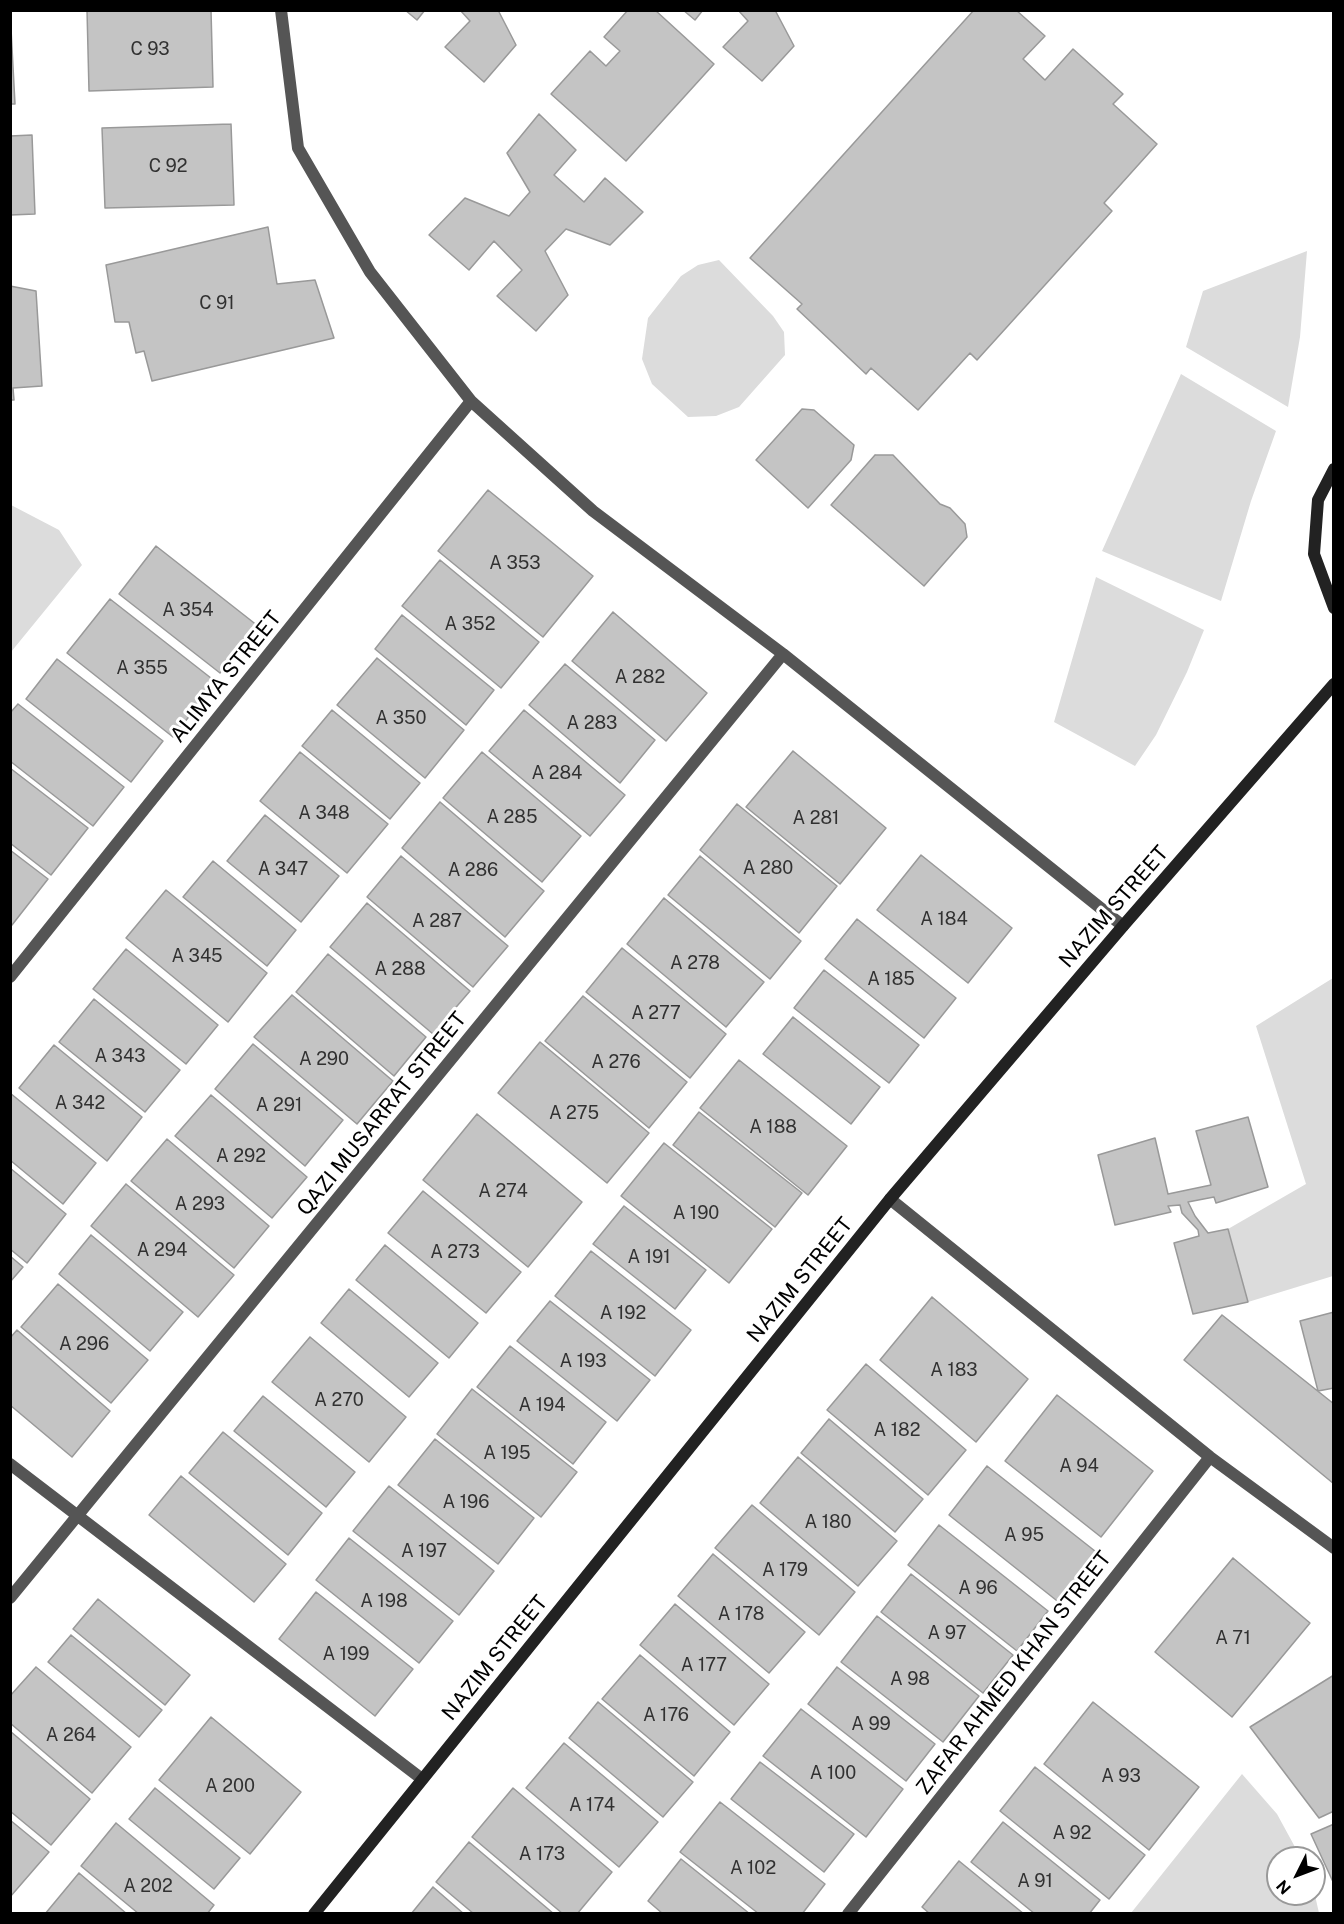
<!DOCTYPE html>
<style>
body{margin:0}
#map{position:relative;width:1344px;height:1924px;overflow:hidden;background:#fff;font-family:"Public Sans",sans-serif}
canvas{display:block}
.frame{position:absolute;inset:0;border:12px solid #000;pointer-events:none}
.north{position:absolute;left:1266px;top:1846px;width:60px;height:60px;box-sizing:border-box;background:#fff;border:2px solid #999;border-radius:50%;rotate:228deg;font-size:16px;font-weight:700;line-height:24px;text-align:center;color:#000}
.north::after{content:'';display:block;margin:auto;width:21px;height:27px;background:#000;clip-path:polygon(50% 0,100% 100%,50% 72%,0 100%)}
</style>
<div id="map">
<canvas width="1344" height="1924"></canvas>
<div class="frame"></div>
<div class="north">N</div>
</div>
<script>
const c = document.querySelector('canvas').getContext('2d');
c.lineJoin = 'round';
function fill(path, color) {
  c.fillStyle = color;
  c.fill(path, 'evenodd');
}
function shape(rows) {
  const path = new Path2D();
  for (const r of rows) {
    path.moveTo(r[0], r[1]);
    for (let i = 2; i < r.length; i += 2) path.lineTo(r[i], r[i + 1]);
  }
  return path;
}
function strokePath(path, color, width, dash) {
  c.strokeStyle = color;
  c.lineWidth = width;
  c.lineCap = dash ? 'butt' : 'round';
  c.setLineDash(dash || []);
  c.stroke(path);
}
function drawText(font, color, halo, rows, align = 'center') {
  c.font = font + ' "Public Sans",sans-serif';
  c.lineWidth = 6;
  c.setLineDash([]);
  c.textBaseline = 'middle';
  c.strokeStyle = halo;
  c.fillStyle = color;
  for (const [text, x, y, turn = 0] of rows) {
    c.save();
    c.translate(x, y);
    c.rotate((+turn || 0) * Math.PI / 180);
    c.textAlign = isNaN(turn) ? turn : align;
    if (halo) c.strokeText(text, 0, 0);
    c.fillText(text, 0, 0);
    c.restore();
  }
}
const green = shape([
 [1307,251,1300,337,1288,407,1186,347,1203,291],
 [719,260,773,316,784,332,785,355,739,407,716,416,688,417,652,384,642,359,648,318,681,276,698,265],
 [1181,374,1276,431,1251,501,1221,601,1102,551],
 [11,505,59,530,82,565,11,652],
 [1096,577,1204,630,1187,672,1156,735,1135,766,1054,722],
 [1333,978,1333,1276,1248,1302,1228,1229,1306,1184,1256,1026],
 [1242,1774,1277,1814,1301,1858,1278,1858,1278,1894,1314,1894,1314,1891,1319,1913,1131,1913]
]);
const building = shape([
 [10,10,15,104,10,104,10,10],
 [87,10,211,10,213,87,89,91,87,10],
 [405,10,425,10,417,20,405,10],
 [460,10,498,10,516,45,484,82,445,47,470,21,460,10],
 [628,10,655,10,714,64,626,161,551,94,590,51,606,66,620,51,604,37,628,10],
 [683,10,703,10,695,20,683,10],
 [738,10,775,10,794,46,762,81,723,47,748,21,738,10],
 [974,10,1016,10,1045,36,1023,59,1045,80,1073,49,1123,94,1113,104,1157,144,1104,203,1112,211,977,360,970,353,918,410,871,368,866,374,797,309,802,304,750,258,974,10],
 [539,114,576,150,554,175,584,202,605,178,643,212,610,245,566,229,545,251,568,295,536,331,497,296,522,270,494,241,469,270,429,235,465,198,509,216,530,192,507,153,539,114],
 [231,124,234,205,105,208,102,128,231,124],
 [32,135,35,214,10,215,10,136,32,135],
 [268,227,277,284,315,280,334,338,152,381,144,351,136,353,129,322,115,322,106,265,268,227],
 [10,286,36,291,42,386,13,388,14,400,10,400,10,286],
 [802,409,814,410,854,445,851,460,808,508,756,460,802,409],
 [875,455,893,455,940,504,950,508,965,524,967,537,924,586,831,505,875,455],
 [488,490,593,576,543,637,438,551,488,490],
 [156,546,258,626,220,673,119,594,156,546],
 [440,560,539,642,501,688,402,606,440,560],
 [110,599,216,682,173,737,67,653,110,599],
 [613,612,707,693,666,741,572,661,613,612],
 [402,615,494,690,466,725,375,649,402,615],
 [377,658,464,730,425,778,337,705,377,658],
 [57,659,163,741,131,782,26,699,57,659],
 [565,664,655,740,620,783,529,705,565,664],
 [18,704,124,787,93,826,10,761,10,713,18,704],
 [332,710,420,783,390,819,302,746,332,710],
 [524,710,625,795,590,836,489,751,524,710],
 [793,751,886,828,840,884,746,807,793,751],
 [300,752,388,824,347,873,260,801,300,752],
 [482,752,581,836,542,882,443,798,482,752],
 [10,768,88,828,51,875,10,843,10,768],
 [440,802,544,891,505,937,402,848,440,802],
 [737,804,837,886,799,933,700,850,737,804],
 [265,815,339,876,301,922,227,861,265,815],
 [10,850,48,879,12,925,10,924,10,850],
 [921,855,1012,928,968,983,877,910,921,855],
 [401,856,508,946,473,987,367,897,401,856],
 [700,856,801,941,770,979,668,895,700,856],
 [213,861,296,930,267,966,183,897,213,861],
 [166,890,267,973,228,1022,126,938,166,890],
 [664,898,764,982,726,1027,627,944,664,898],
 [367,903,470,991,433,1034,330,947,367,903],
 [857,919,956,998,924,1038,825,959,857,919],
 [622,948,726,1034,690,1078,586,992,622,948],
 [126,949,218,1025,186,1064,93,989,126,949],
 [328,954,426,1037,394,1076,296,992,328,954],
 [824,970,919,1045,889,1083,794,1008,824,970],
 [292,995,393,1081,357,1124,254,1037,292,995],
 [583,996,687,1082,649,1128,545,1041,583,996],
 [94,999,180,1070,145,1112,59,1042,94,999],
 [793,1017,880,1087,851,1124,763,1054,793,1017],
 [540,1042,649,1133,607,1183,498,1093,540,1042],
 [253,1044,343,1120,305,1166,215,1089,253,1044],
 [54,1045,142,1117,107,1161,19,1088,54,1045],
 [739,1060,847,1146,808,1195,700,1108,739,1060],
 [10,1093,96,1163,63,1204,10,1160,10,1093],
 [211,1095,307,1177,272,1218,175,1136,211,1095],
 [699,1112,802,1193,775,1227,673,1145,699,1112],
 [477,1114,582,1202,528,1267,423,1180,477,1114],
 [1248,1117,1268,1187,1216,1203,1214,1197,1188,1202,1195,1216,1208,1233,1228,1229,1248,1302,1193,1314,1174,1243,1199,1236,1198,1230,1182,1213,1180,1205,1168,1206,1171,1212,1115,1225,1098,1155,1155,1138,1168,1194,1211,1185,1196,1131,1248,1117],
 [167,1139,269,1226,234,1268,131,1181,167,1139],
 [664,1143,772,1229,729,1283,621,1196,664,1143],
 [10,1168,66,1214,27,1263,10,1249,10,1168],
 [126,1184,234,1275,198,1317,91,1226,126,1184],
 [423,1191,521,1272,486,1313,388,1233,423,1191],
 [624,1206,706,1270,675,1309,593,1244,624,1206],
 [91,1235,183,1312,150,1351,59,1274,91,1235],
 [385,1245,478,1323,449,1358,356,1280,385,1245],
 [591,1251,691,1330,655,1376,555,1296,591,1251],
 [10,1256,23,1267,10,1282,10,1256],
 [58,1284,148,1360,111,1403,21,1327,58,1284],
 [349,1289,438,1363,409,1397,321,1323,349,1289],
 [932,1297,1028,1379,976,1442,880,1360,932,1297],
 [550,1301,650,1380,617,1421,517,1341,550,1301],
 [1334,1312,1334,1388,1318,1391,1300,1321,1334,1312],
 [1222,1315,1334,1404,1334,1484,1184,1360,1222,1315],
 [17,1330,110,1411,72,1457,10,1405,10,1338,17,1330],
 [310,1337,406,1417,369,1462,272,1382,310,1337],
 [510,1346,606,1422,573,1464,477,1387,510,1346],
 [866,1364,966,1450,928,1495,827,1410,866,1364],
 [472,1389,577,1472,541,1517,437,1434,472,1389],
 [1057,1395,1153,1471,1101,1537,1005,1461,1057,1395],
 [263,1396,355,1472,326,1507,234,1431,263,1396],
 [829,1419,923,1499,895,1532,801,1453,829,1419],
 [223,1432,322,1513,288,1555,189,1473,223,1432],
 [435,1439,534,1518,498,1564,398,1485,435,1439],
 [798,1457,897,1541,858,1586,760,1503,798,1457],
 [987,1466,1100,1555,1061,1604,949,1515,987,1466],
 [181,1476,286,1564,254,1602,149,1515,181,1476],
 [389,1486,494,1571,459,1615,353,1531,389,1486],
 [752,1505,855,1592,819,1635,715,1548,752,1505],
 [939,1525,1048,1611,1017,1651,908,1565,939,1525],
 [349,1538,453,1621,419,1663,316,1580,349,1538],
 [713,1554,805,1632,769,1673,678,1596,713,1554],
 [1233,1558,1310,1623,1232,1717,1155,1652,1233,1558],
 [911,1574,1013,1655,983,1693,881,1612,911,1574],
 [316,1592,413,1669,375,1716,279,1639,316,1592],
 [98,1599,190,1675,165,1705,73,1629,98,1599],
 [675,1604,769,1684,734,1725,640,1645,675,1604],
 [877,1616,979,1696,943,1742,841,1662,877,1616],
 [71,1635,162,1710,139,1737,48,1662,71,1635],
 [640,1655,730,1732,694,1776,602,1699,640,1655],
 [36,1667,131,1747,92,1793,10,1723,10,1696,36,1667],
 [837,1667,935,1744,906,1781,808,1704,837,1667],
 [1334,1675,1334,1811,1319,1818,1250,1727,1334,1675],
 [598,1702,693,1782,663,1817,569,1738,598,1702],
 [1093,1702,1199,1787,1149,1850,1044,1764,1093,1702],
 [801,1709,903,1789,866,1837,763,1756,801,1709],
 [211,1717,301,1792,250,1854,159,1780,211,1717],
 [10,1731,90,1799,51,1845,10,1811,10,1731],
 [564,1743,658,1822,619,1867,526,1788,564,1743],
 [760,1762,854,1834,824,1872,731,1799,760,1762],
 [1035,1767,1145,1855,1109,1899,1000,1811,1035,1767],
 [155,1788,240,1858,214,1889,129,1819,155,1788],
 [513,1788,612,1872,577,1914,563,1914,472,1837,513,1788],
 [720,1802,825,1884,802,1914,759,1914,680,1852,720,1802],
 [10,1820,49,1852,10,1897,10,1820],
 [1003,1822,1100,1900,1089,1914,1035,1914,971,1862,1003,1822],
 [116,1823,214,1905,207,1914,139,1914,81,1866,116,1823],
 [1334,1824,1334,1884,1311,1834,1334,1824],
 [469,1842,554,1914,474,1914,436,1882,469,1842],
 [681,1859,750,1914,663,1914,648,1901,681,1859],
 [959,1861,1024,1914,930,1914,922,1907,959,1861],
 [79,1873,127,1914,45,1914,79,1873],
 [433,1887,464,1914,411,1914,433,1887]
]);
const street = shape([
 [281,10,298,148,370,272,471,401,593,511,783,654,1123,926],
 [10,977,471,401],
 [890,1199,1210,1457,1334,1548],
 [10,1464,422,1779],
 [10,1598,783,654],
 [848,1914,1210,1457]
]);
const secondary = shape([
 [1334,469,1318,500,1314,554,1334,608],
 [314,1914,890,1199,1123,926,1334,684]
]);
const numberNames = [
 ["C 93",150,49],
 ["C 92",168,166],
 ["C 91",217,303],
 ["A 353",515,563],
 ["A 354",188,610],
 ["A 352",470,624],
 ["A 355",142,668],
 ["A 282",640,677],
 ["A 350",401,718],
 ["A 283",592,723],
 ["A 284",557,773],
 ["A 348",324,813],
 ["A 285",512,817],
 ["A 281",816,818],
 ["A 280",768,868],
 ["A 347",283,869],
 ["A 286",473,870],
 ["A 184",944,919],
 ["A 287",437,921],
 ["A 345",197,956],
 ["A 278",695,963],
 ["A 288",400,969],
 ["A 185",891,979],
 ["A 277",656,1013],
 ["A 343",120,1056],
 ["A 290",324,1059],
 ["A 276",616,1062],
 ["A 342",80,1103],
 ["A 291",279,1105],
 ["A 275",574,1113],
 ["A 188",773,1127],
 ["A 292",241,1156],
 ["A 274",503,1191],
 ["A 293",200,1204],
 ["A 190",696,1213],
 ["A 294",162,1250],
 ["A 273",455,1252],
 ["A 191",649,1257],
 ["A 192",623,1313],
 ["A 296",84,1344],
 ["A 193",583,1361],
 ["A 183",954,1370],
 ["A 270",339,1400],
 ["A 194",542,1405],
 ["A 182",897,1430],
 ["A 195",507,1453],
 ["A 94",1079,1466],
 ["A 196",466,1502],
 ["A 180",828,1522],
 ["A 95",1024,1535],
 ["A 197",424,1551],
 ["A 179",785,1570],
 ["A 96",978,1588],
 ["A 198",384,1601],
 ["A 178",741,1614],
 ["A 97",947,1633],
 ["A 71",1233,1638],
 ["A 199",346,1654],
 ["A 177",704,1665],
 ["A 98",910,1679],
 ["A 176",666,1715],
 ["A 99",871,1724],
 ["A 264",71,1735],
 ["A 100",833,1773],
 ["A 93",1121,1776],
 ["A 200",230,1786],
 ["A 174",592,1805],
 ["A 92",1072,1833],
 ["A 173",542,1854],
 ["A 102",753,1868],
 ["A 91",1035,1881],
 ["A 202",148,1886]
];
const streetNames = [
 ["ALIMYA STREET",226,677,-51],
 ["NAZIM STREET",1114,907,-49],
 ["QAZI MUSARRAT STREET",382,1114,-51],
 ["NAZIM STREET",800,1280,-51],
 ["NAZIM STREET",495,1658,-51],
 ["ZAFAR AHMED KHAN STREET",1014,1673,-52]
];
fill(green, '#dcdcdc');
fill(building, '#c4c4c4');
strokePath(building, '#999', 1.5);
strokePath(street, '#555', 12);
strokePath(secondary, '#222', 12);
drawText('18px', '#313131', null, numberNames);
drawText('21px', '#000', '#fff', streetNames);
</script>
